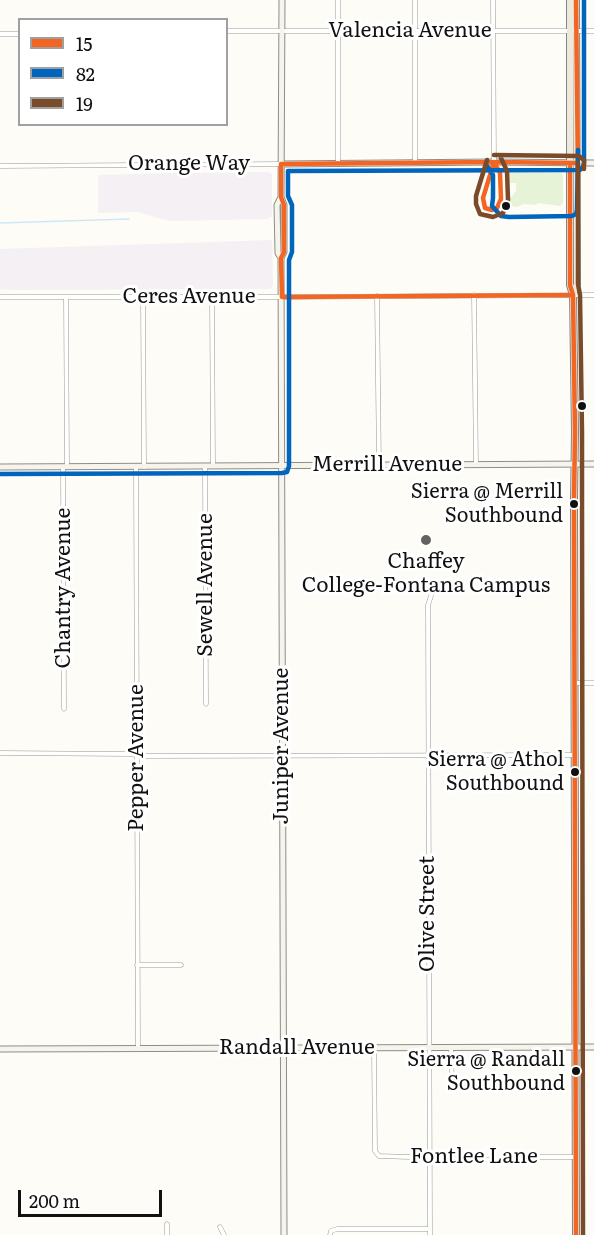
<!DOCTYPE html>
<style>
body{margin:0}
#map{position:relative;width:594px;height:1235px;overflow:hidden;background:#fdfcf7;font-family:Literata,serif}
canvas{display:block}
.legend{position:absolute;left:18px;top:18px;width:210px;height:108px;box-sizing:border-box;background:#fff;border:2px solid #a0a0a0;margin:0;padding:8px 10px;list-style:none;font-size:18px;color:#111}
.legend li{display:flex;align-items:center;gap:12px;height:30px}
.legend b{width:30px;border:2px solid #a0a0a0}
.scale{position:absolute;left:18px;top:1190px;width:144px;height:27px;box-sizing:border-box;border:3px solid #111;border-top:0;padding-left:8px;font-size:18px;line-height:21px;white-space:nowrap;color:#111;-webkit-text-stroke:4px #fff;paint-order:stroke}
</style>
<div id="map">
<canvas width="594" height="1235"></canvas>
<ul class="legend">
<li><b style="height:8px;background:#f26522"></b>15</li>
<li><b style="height:8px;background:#0065bd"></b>82</li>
<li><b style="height:8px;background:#7a4b2a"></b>19</li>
</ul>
<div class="scale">200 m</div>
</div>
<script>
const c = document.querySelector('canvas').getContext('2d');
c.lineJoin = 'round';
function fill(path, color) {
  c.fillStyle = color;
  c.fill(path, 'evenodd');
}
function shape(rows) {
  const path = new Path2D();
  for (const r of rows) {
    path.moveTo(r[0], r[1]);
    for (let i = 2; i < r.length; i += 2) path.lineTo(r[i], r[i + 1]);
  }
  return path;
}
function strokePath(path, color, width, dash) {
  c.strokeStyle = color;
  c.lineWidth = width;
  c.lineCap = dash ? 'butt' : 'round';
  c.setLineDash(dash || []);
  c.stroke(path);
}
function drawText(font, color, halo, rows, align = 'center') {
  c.font = font + ' Literata,serif';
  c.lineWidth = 6;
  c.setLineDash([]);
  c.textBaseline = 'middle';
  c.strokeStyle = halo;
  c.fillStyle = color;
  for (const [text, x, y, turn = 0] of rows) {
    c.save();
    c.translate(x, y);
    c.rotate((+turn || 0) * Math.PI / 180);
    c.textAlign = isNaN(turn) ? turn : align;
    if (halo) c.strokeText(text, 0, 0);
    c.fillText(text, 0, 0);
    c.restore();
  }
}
const industrial = shape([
 [269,172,272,174,272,217,269,217,269,219,169,221,138,212,98,213,98,175,174,173],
 [272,240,273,286,270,289,12,290,0,289,0,249]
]);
const green = shape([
 [510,173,561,173,563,175,563,203,560,206,539,203,535,205,523,204,518,207,510,206,508,201,516,191,516,183,508,183,506,177]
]);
const stream = shape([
 [0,223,129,219]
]);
const street = shape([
 [338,0,338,163],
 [415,0,415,162],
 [493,0,494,162],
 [226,31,594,31],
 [0,34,20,34],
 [0,166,281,164],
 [474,295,476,465],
 [377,296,379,466],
 [0,297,282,297,594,295],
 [66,297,67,467],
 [143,297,144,467],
 [212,297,213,466],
 [205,466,206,704],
 [63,467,64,709],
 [136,467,138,1049],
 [575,683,594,683],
 [0,753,131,754,142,756,575,755],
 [137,965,181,965],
 [451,1047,452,1085],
 [374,1048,375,1151,379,1156,500,1160,534,1157,576,1157],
 [220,1227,224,1235],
 [167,1235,167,1224],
 [330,1235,331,1231,337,1229,430,1229],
 [430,1235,428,605,432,593]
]);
const secondary = shape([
 [282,0,281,197,284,205,284,252,281,258,284,1235],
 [281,164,494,162,594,163],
 [281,197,277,205,278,253,281,258],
 [0,467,594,464],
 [0,1049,594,1047]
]);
const primary = shape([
 [570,0,570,285,573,295,575,432,574,500,576,1235],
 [573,295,577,284,576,0]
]);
const bus1 = shape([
 [576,0,578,176],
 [494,162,500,173,501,199,497,208,492,210,485,208,483,198,494,162],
 [570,163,570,285,573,295,575,432,574,500,576,1235],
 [573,295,282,297,281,258,284,252,284,205,281,197,281,164,494,162,577,163]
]);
const bus2 = shape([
 [487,166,493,175,493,198,492,206,501,216,509,217,572,216,576,214,577,210,578,150],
 [0,474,282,473,287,472,289,466,289,260,292,252,292,205,288,196,288,171,580,170,583,167,584,163,584,0]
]);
const bus3 = shape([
 [494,155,579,156,584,160,584,169],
 [487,160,476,196,476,204,480,214,493,217,503,213,508,200,507,171,501,158],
 [578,163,578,284,580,295,582,432,582,500,583,1235]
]);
const markers = [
 [506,206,5,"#111"],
 [582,406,5,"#111"],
 [574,504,5,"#111"],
 [426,540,6,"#646362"],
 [575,772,5,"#111"],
 [576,1071,5,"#111"]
];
const busNames = [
 ["Sierra @ Merrill",563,492],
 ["Southbound",563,516],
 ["Sierra @ Athol",564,760],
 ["Southbound",564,784],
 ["Sierra @ Randall",565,1060],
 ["Southbound",565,1084]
];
const streetNames = [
 ["Valencia Avenue",410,31],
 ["Orange Way",189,164],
 ["Ceres Avenue",189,297],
 ["Merrill Avenue",387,465],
 ["Sewell Avenue",206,585,-90],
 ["Chantry Avenue",64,588,-90],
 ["Juniper Avenue",282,746,-90],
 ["Pepper Avenue",137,758,-90],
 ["Olive Street",428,914,-90],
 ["Randall Avenue",297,1048],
 ["Fontlee Lane",474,1157]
];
const poiNames = [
 ["Chaffey",426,562],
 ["College-Fontana Campus",426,586]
];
fill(industrial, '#f5f0f3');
fill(green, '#e7f3d7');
strokePath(stream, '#cde8f7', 1.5);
strokePath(street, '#979795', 5);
strokePath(secondary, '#8e8d8b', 7);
strokePath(primary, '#858482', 8);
strokePath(street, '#fffffe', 4);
strokePath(secondary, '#f6f4eb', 5);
strokePath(primary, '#ede9dc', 6);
strokePath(bus1, '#f26522', 4.5);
strokePath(bus2, '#0065bd', 4.5);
strokePath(bus3, '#7a4b2a', 4.5);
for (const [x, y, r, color] of markers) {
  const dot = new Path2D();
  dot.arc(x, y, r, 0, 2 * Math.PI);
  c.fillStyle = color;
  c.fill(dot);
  strokePath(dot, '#fff', 2);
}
drawText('20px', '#111', '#fff', busNames, 'right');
drawText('21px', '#111', '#fff', streetNames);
drawText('21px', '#111', '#fff', poiNames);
</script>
